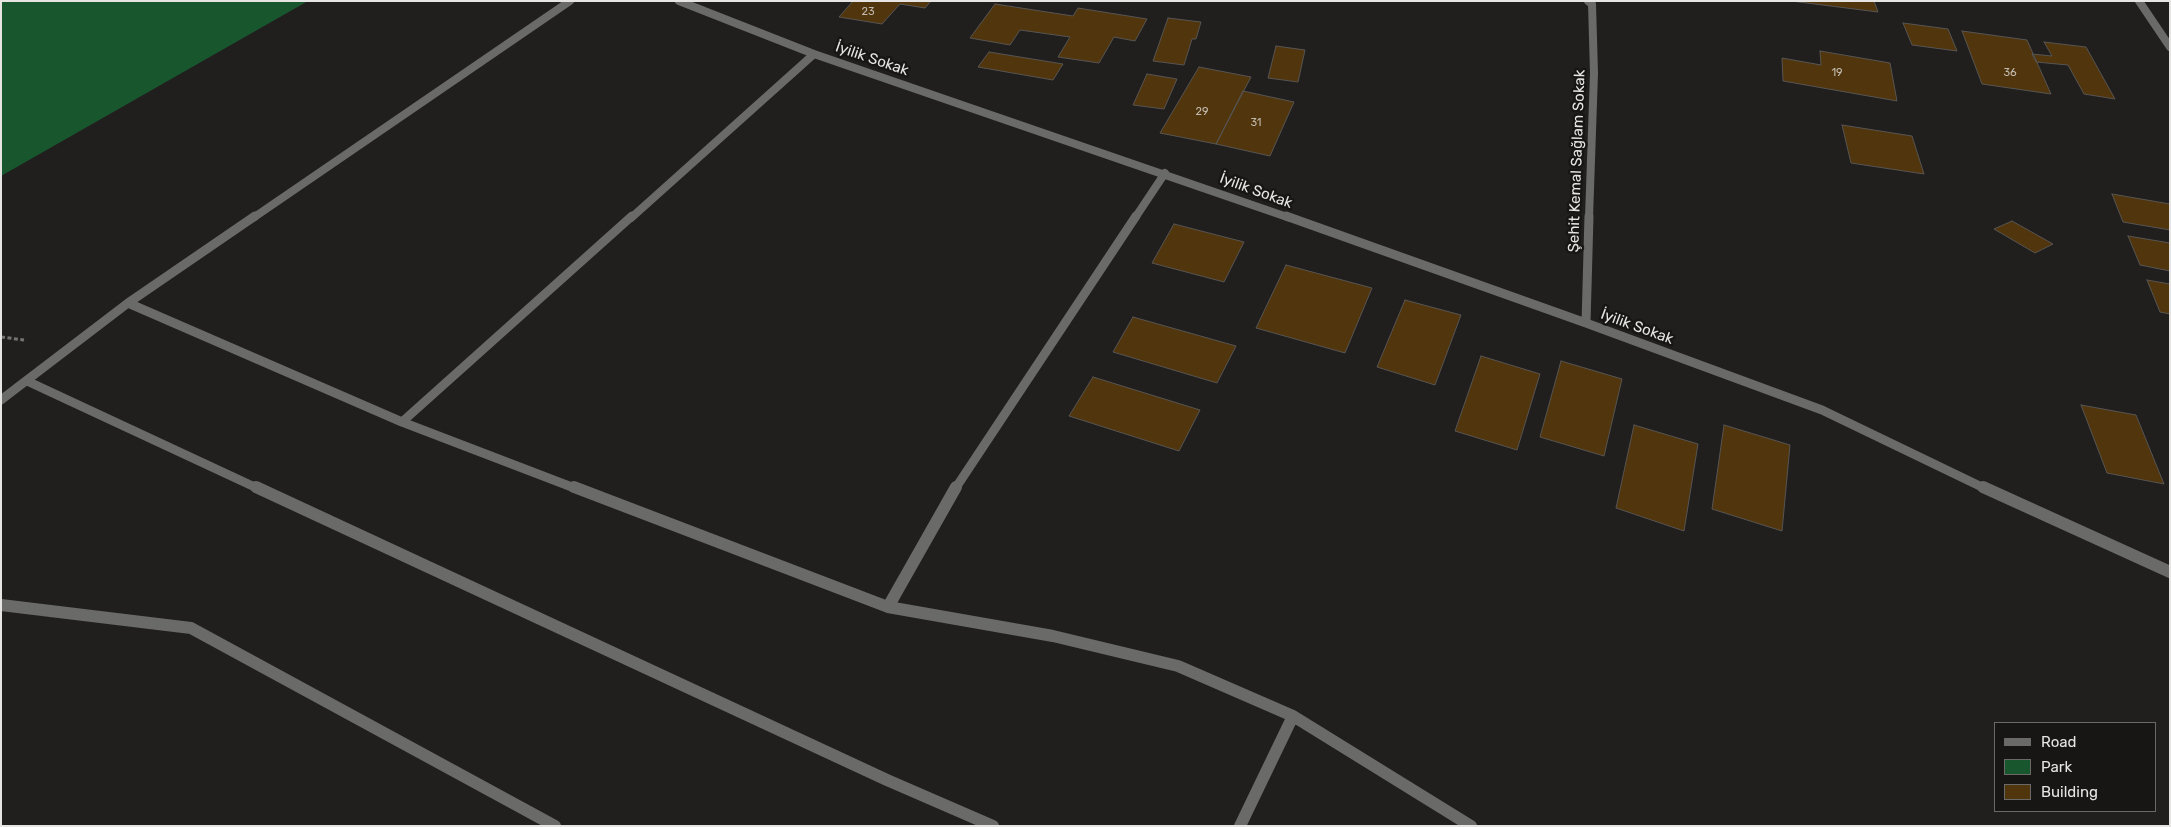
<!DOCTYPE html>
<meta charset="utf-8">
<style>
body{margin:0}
#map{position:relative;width:2171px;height:827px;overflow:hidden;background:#211f1e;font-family:Rubik,sans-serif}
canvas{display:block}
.frame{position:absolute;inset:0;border:2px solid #e6e5e4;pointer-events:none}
.legend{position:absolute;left:1994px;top:722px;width:162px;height:90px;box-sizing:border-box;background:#181615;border:1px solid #6a6968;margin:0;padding:6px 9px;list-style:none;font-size:15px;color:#e6e5e4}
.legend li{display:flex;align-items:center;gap:10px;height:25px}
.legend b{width:25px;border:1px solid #6a6968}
</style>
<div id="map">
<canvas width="2171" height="827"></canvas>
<div class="frame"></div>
<ul class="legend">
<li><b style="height:6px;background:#6a6a69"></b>Road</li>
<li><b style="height:14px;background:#18562e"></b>Park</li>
<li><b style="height:14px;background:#51350c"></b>Building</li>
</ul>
</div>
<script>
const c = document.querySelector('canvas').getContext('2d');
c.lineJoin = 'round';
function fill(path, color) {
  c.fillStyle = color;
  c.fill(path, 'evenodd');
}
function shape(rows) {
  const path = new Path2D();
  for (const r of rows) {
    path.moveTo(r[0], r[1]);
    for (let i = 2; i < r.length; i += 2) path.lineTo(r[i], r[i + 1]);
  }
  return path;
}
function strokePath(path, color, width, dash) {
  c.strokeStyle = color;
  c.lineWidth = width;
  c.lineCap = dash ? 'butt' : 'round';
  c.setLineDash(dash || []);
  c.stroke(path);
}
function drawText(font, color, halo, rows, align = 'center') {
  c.font = font + ' Rubik,sans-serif';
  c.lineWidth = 5;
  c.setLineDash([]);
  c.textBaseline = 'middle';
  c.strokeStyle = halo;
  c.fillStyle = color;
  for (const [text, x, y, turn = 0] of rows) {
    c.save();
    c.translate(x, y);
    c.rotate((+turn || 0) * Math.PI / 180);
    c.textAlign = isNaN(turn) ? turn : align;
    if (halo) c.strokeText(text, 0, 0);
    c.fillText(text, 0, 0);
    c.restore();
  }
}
const green = shape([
 [1,1,308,1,1,176]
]);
const building = shape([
 [853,1,931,1,925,8,900,4,882,24,839,17,853,1],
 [1791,1,1874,1,1878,12,1791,1],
 [995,4,1073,16,1078,8,1147,19,1135,41,1114,37,1099,63,1058,57,1070,37,1020,30,1010,45,970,38,995,4],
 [1168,18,1201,22,1196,39,1192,39,1184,65,1153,61,1168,18],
 [1903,23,1948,29,1957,51,1912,45,1903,23],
 [1962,31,2027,40,2051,94,1982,84,1962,31],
 [2044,42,2086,47,2115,99,2084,94,2068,65,2036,62,2032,54,2052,56,2044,42],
 [1276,46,1305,50,1298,82,1268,78,1276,46],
 [1820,51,1890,63,1897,101,1783,81,1782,58,1821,65,1820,51],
 [989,52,1063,64,1053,80,978,67,989,52],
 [1199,67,1251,77,1216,144,1160,133,1199,67],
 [1147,74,1177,79,1164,109,1133,105,1147,74],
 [1243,91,1294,102,1270,156,1216,144,1243,91],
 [1842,125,1912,136,1924,174,1851,163,1842,125],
 [2112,194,2170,204,2170,230,2123,222,2112,194],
 [2012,221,2053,244,2035,253,1994,229,2012,221],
 [1174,224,1244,242,1224,282,1152,263,1174,224],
 [2128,236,2170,243,2170,271,2140,265,2128,236],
 [1286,265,1372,288,1345,353,1256,328,1286,265],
 [2147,280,2170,284,2170,314,2160,312,2147,280],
 [1405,300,1461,315,1435,385,1377,367,1405,300],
 [1133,317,1236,346,1217,383,1113,352,1133,317],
 [1481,356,1540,374,1517,450,1455,431,1481,356],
 [1561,361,1622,379,1604,456,1540,437,1561,361],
 [1093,377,1200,410,1179,451,1069,416,1093,377],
 [2081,405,2136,415,2164,484,2107,473,2081,405],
 [1634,425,1698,444,1684,531,1616,508,1634,425],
 [1724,425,1790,445,1782,531,1712,509,1724,425]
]);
const path = shape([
 [1,337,24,340]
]);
const minorFar2 = shape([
 [679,1,814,54,1290,218],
 [1588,1,1592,4,1594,73,1589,218],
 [2139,1,2170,47],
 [253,218,570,1],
 [631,218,814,54],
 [1135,218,1165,173]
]);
const minorFar1 = shape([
 [1286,216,1586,323,1822,410,1986,489],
 [128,303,402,422,577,489],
 [1586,323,1589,216],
 [27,381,259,489],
 [1,400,128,303,255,216],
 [402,422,632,216],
 [955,489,1136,216]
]);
const minor = shape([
 [256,487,887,780,993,826],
 [574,487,888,607,1053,636,1178,666,1293,716,1240,826],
 [1983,487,2170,572],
 [1,605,191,628,555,826],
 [888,607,956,487],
 [1293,716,1471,826]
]);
const farNumbernames = [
 ["23",868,12],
 ["19",1837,73],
 ["36",2010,73],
 ["29",1202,112],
 ["31",1256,123]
];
const streetNames = [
 ["İyilik Sokak",872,59,19],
 ["Şehit Kemal Sağlam Sokak",1577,161,-88],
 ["İyilik Sokak",1256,191,20],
 ["İyilik Sokak",1637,327,20]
];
fill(green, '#18562e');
fill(building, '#51350c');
strokePath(building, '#575553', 1);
strokePath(path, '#757372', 3, [4, 2.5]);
strokePath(minorFar2, '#6a6a69', 8);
strokePath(minorFar1, '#6a6a69', 9);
strokePath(minor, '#6a6a69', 12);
drawText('11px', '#c1b9ae', null, farNumbernames);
drawText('15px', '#e6e5e4', '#181615', streetNames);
</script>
